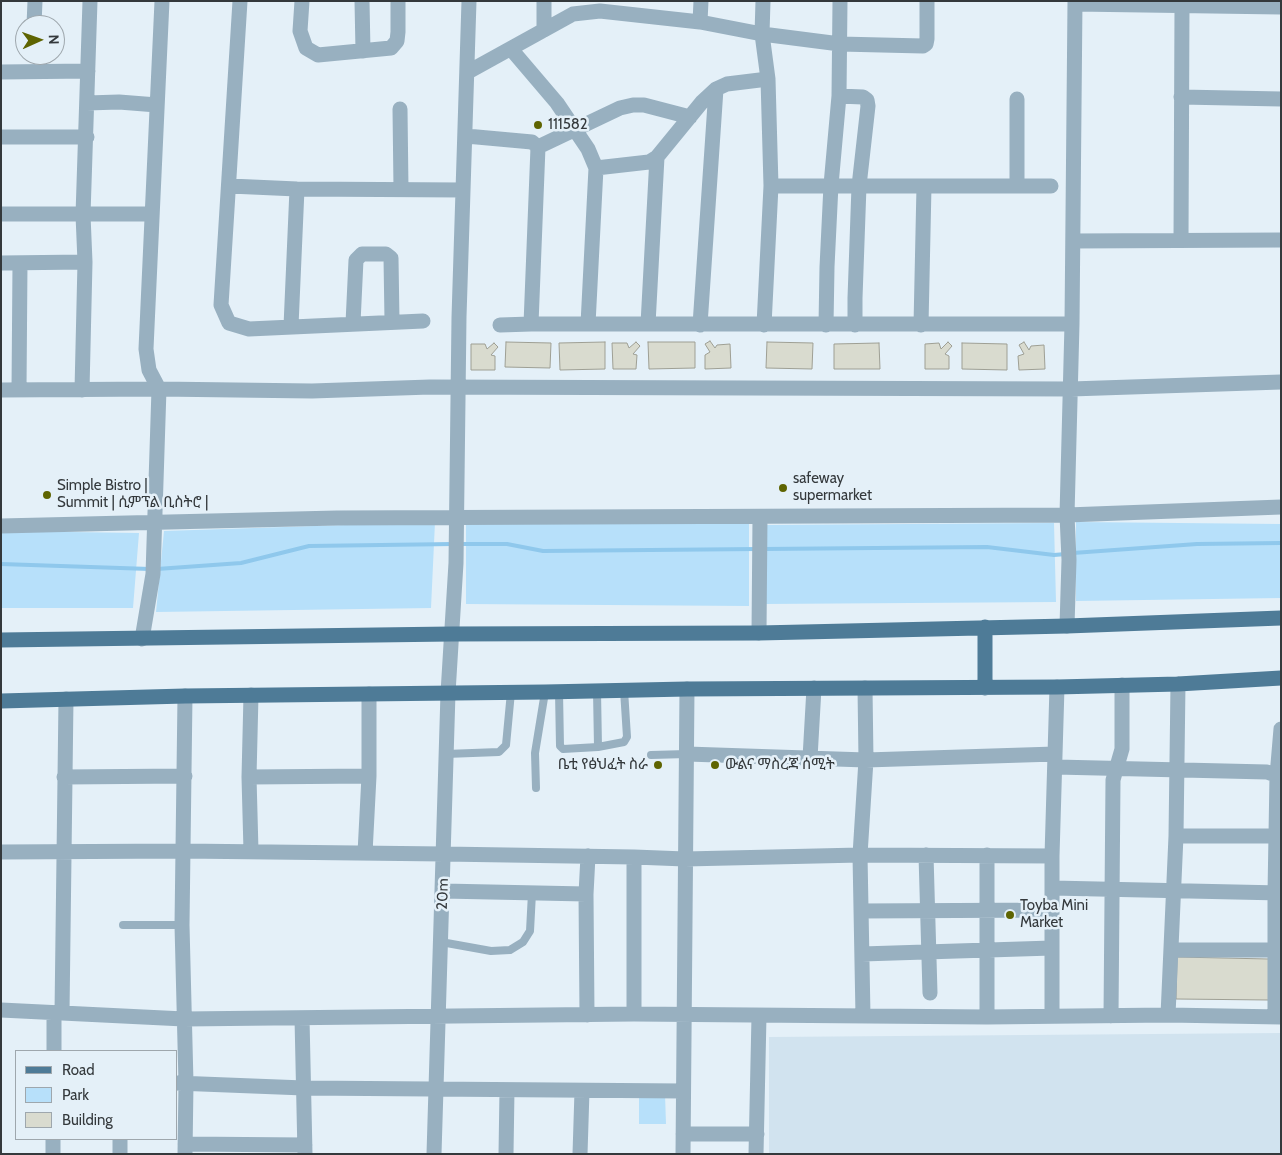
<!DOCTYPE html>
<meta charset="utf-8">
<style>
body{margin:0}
#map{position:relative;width:1282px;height:1155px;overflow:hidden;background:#e4f0f8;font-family:Cabin,sans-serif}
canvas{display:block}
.frame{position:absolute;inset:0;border:2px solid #34393c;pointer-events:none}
.legend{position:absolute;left:15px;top:1050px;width:162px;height:90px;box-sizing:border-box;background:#e4f0f8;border:1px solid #9ea7ad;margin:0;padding:6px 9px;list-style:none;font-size:15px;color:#34393c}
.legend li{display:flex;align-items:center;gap:10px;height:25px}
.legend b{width:25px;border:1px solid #9ea7ad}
.north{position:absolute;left:15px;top:15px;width:50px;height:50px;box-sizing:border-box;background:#e4f0f8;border:1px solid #9ea7ad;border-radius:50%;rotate:88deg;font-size:14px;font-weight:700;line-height:20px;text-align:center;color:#34393c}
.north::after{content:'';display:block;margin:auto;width:18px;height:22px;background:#5e6401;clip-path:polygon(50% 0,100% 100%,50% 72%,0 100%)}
</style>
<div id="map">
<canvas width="1282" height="1155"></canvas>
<div class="frame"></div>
<ul class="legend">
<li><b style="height:6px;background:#4e7b97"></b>Road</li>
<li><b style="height:14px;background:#b7e0fa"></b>Park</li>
<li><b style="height:14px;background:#d9dbcf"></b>Building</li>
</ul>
<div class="north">N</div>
</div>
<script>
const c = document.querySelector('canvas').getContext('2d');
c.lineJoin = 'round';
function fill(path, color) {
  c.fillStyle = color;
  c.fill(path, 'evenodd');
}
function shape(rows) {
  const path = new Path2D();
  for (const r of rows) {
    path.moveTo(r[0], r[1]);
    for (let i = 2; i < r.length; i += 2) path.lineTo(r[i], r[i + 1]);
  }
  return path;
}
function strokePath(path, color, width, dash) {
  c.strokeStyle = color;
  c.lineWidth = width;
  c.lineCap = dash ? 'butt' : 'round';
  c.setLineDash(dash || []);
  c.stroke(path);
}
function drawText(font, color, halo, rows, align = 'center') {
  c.font = font + ' Cabin,"Noto Sans Ethiopic",sans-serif';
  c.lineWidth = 5;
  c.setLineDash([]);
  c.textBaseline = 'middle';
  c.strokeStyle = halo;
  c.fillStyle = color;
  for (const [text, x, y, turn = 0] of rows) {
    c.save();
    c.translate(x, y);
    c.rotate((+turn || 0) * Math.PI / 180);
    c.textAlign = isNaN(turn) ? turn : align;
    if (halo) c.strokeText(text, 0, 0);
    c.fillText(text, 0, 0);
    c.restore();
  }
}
const built = shape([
 [1281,1033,1281,1154,769,1154,769,1037]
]);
const green = shape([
 [466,521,749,521,749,606,466,604],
 [435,522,431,608,156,612,164,531],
 [1076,522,1281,524,1281,598,1076,601],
 [1054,523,1056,602,764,604,765,525],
 [1,531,139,533,133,608,1,608],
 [639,1094,665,1094,666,1124,639,1124]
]);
const stream = shape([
 [460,544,507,544,543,551,757,549],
 [764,549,987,547,1054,555,1066,554],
 [1073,553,1197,544,1281,543],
 [1,564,150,569],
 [157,569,241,563,309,546,453,544]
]);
const building = shape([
 [710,341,715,348,717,345,730,344,731,368,705,369,705,355,710,352,705,344,710,341],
 [506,342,551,343,550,368,505,367,506,342],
 [605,342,605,369,560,370,559,343,605,342],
 [636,342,640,346,633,354,637,355,636,369,613,369,612,343,627,343,629,348,636,342],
 [648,342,695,342,695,368,649,369,648,342],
 [767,342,813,343,812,369,766,368,767,342],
 [948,342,952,346,945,354,949,356,949,369,925,369,925,344,939,343,941,349,948,342],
 [1024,342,1029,350,1031,346,1044,345,1045,369,1019,370,1018,356,1024,354,1019,345,1024,342],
 [494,343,498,347,491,355,495,356,495,370,471,370,471,344,485,344,487,349,494,343],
 [879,343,880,369,834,369,834,344,879,343],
 [962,343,1007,344,1007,370,962,369,962,343],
 [1177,957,1269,959,1269,1000,1176,999,1177,957]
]);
const lane = shape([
 [597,691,598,747],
 [559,692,560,746,563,749,598,747,624,742,627,737,624,690],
 [446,754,499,752,506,745,511,692],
 [651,755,687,754],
 [536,788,535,753,545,692],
 [123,925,182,925],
 [441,942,491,951,510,950,523,942,530,931,532,893]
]);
const street = shape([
 [240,1,221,305,229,323,249,329,423,321],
 [302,1,300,31,306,48,318,55,391,48,397,41,398,32,398,1],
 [362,1,363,51],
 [763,1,762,34,768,79,771,186,1051,186],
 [1075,4,1281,7],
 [700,22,701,1],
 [34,25,35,1],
 [544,30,544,1],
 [511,49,557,103,588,149,596,168,588,324],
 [1,72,88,71],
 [468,72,573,14,600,11,700,22,762,34,840,44,923,46,926,44,927,39,927,1],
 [839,96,863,97,867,100,868,106,859,186,855,298,855,325],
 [1181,97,1281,99],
 [1017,99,1017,186],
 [87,103,119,102,157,105],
 [400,109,401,189],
 [466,136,532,142,538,147,531,324],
 [1,137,87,137],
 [538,147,620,108,633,105,644,105,690,117],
 [596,168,649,162,657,157,702,102,716,89,727,84,768,79],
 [230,186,297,189,463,190],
 [1,214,151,214],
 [1181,240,1182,6],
 [1073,241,1281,240],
 [1,263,85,262],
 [353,323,356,260,362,254,386,254,391,258,392,321],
 [648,324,657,157],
 [500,325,531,324,1072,324],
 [700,325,716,89],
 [764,325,771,186],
 [826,325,827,267,831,185,839,96,840,1],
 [921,325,924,186],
 [291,326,297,189],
 [1,390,159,389,312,391,430,387,1071,389,1281,382],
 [19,390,20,263],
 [82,390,85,262,83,215,90,1],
 [1,526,337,518,1067,515,1281,507],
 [1067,626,1069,560,1067,515,1072,324,1075,1],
 [759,633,760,517],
 [142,639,153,574,159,389,149,370,146,349,162,1],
 [185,696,182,925,186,1083,185,1154],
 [687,754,866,760,1055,754],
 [810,758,814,688],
 [1056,767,1267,772,1281,777],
 [64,777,185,776],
 [249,777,369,776],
 [1176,836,1276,836],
 [251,851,249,777,251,695],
 [1,852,183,851,444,854,634,857,685,859,860,855,1052,856],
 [365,853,369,776,369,694],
 [926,855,930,993],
 [987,855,987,1017],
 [634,857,634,1014],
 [1052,888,1281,893],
 [443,891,586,894],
 [861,911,1052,910],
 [1172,950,1275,950],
 [862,954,1052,948],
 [1,1010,184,1019,634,1014,987,1017,1168,1015,1281,1017],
 [62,1013,66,699],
 [587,1015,586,894,588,856],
 [1168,1015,1176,836,1178,684],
 [863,1016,860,855,866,760,865,688],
 [1052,1016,1052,856,1057,687],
 [1111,1016,1113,780,1122,749,1122,685],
 [1275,1017,1275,893,1277,776,1281,729],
 [302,1018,305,1154],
 [54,1051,54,1014],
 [176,1083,304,1088,683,1091],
 [683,1134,757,1134],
 [185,1144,305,1145],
 [53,1154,53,1139],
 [120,1154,120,1139],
 [434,1154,448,693,456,563,459,317,469,1],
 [506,1154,507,1090],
 [580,1154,582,1091],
 [683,1154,687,689],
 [756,1154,759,1016]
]);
const primary = shape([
 [985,627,985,688],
 [1,640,451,634,759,633,1067,626,1281,618],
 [1,701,185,696,545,692,687,689,1057,687,1178,684,1281,678]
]);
const markers = [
 [538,125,5,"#5e6401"],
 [783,488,5,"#5e6401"],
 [47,495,5,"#5e6401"],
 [658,765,5,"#5e6401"],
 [715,765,5,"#5e6401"],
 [1010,915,5,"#5e6401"]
];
const poiNames = [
 ["111582",548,125],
 ["safeway",793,479],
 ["supermarket",793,496],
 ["Simple Bistro |",57,486],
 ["Summit | ሲምፕል ቢስትሮ |",57,503],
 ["ቤቲ የፅህፈት ስራ",648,765,"right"],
 ["ውልና ማስረጃ ሰሚት",725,765],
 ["Toyba Mini",1020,906],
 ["Market",1020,923]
];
const streetNames = [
 ["20m",443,894,-88]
];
fill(built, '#d1e3ef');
fill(green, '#b7e0fa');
strokePath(stream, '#8fc8ec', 4);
fill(building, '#d9dbcf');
strokePath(building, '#9e9f94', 1);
strokePath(lane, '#98b0c0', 8);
strokePath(street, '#98b0c0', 15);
strokePath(primary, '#4e7b97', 15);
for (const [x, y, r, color] of markers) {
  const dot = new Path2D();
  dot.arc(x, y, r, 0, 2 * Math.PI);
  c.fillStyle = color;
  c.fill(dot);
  strokePath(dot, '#e4f0f8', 2);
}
drawText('15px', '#34393c', '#e4f0f8', poiNames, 'left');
drawText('15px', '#34393c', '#e4f0f8', streetNames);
</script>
